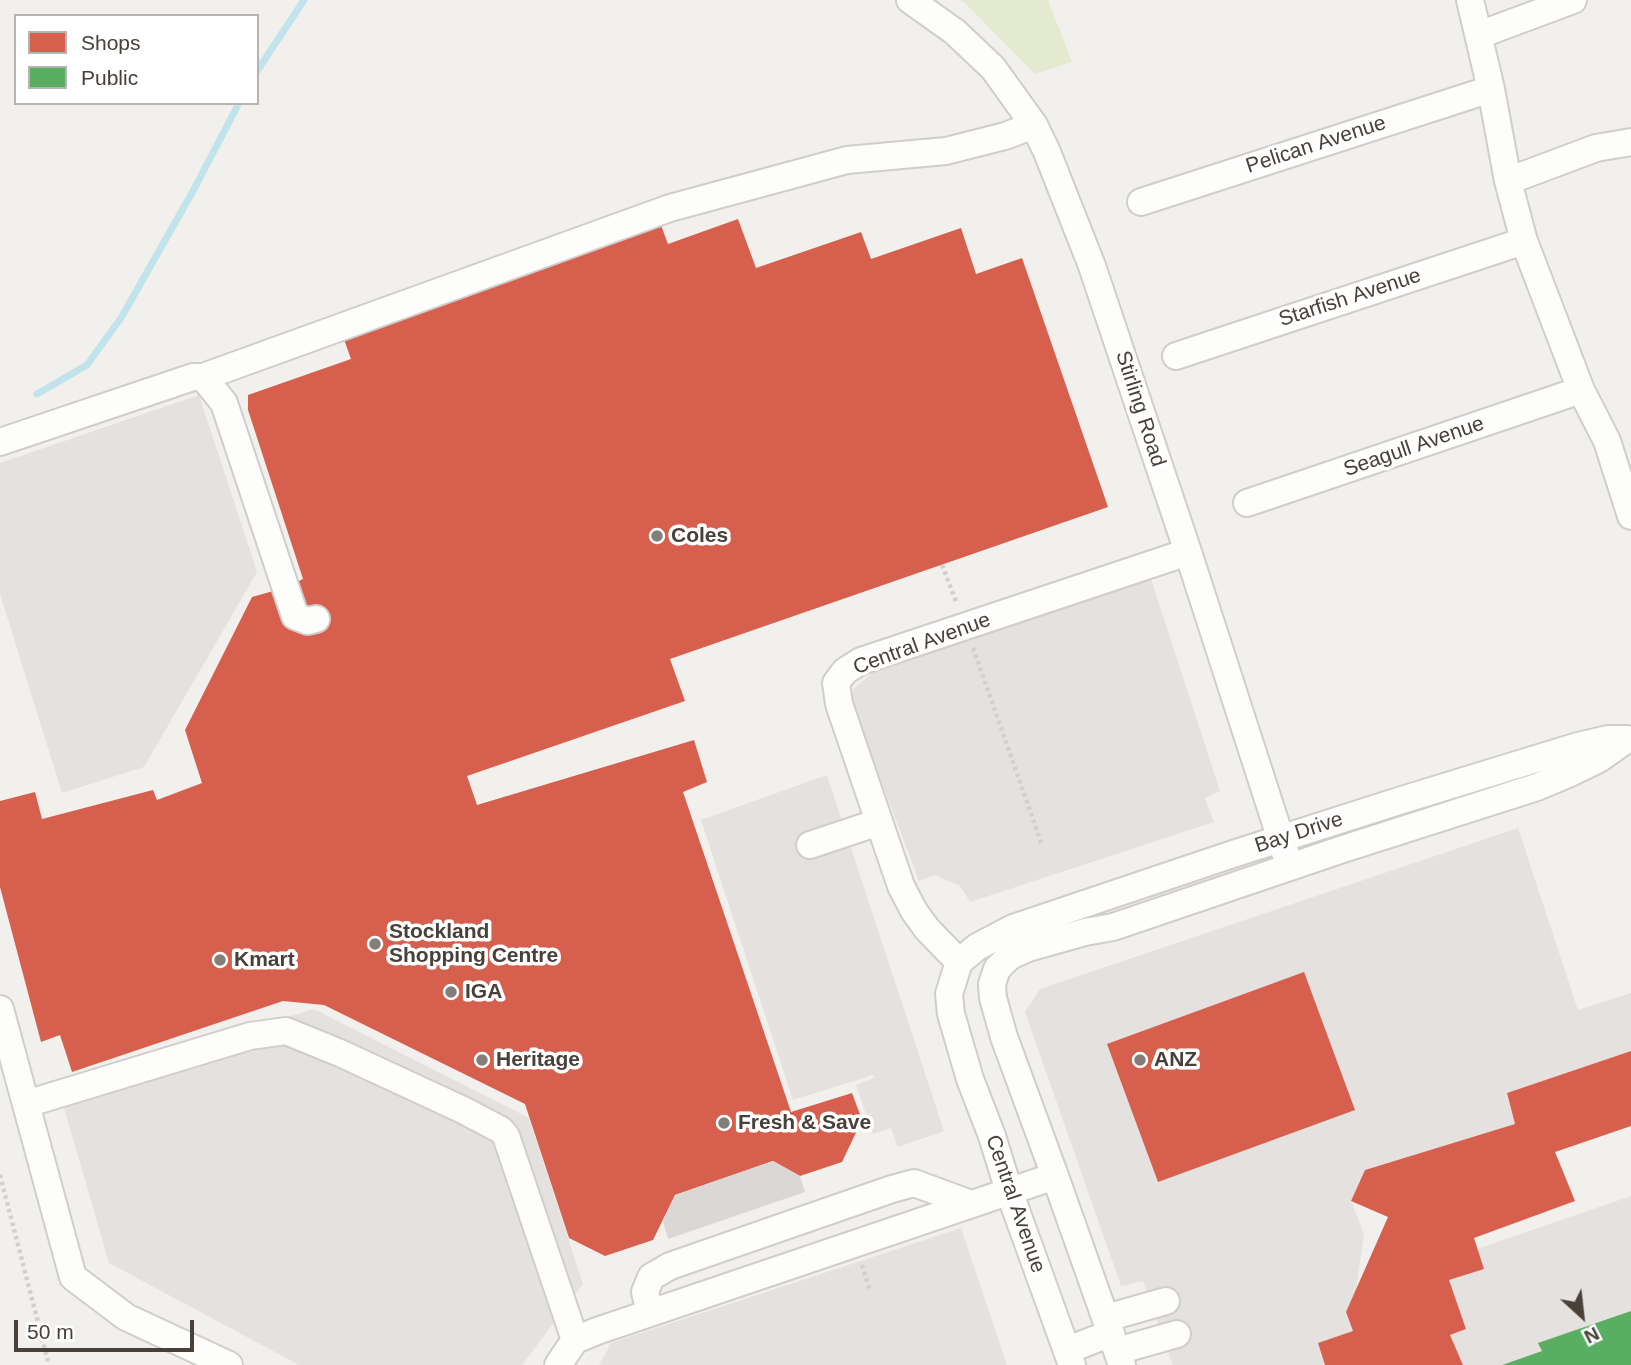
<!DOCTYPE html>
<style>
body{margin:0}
#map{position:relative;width:1631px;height:1365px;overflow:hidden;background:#f2f0ed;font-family:Arial,sans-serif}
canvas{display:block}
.legend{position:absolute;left:14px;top:14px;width:245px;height:91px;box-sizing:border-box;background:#fff;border:2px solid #b6b3b0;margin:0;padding:9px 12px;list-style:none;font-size:21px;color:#484039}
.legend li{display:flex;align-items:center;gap:14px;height:35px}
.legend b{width:35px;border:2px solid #b6b3b0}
.north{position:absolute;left:1547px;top:1281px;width:70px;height:70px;-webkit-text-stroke:5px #fff;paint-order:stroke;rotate:153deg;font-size:19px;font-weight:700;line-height:28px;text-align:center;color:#484039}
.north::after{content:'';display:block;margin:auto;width:24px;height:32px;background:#484039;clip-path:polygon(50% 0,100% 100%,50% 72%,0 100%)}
.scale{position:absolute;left:14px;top:1320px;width:180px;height:32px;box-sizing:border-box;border:4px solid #484039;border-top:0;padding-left:9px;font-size:21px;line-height:24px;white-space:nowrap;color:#484039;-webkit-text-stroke:5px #fff;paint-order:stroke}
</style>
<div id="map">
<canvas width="1631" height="1365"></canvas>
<ul class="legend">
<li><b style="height:19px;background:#d6604d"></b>Shops</li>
<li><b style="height:19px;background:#5aae61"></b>Public</li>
</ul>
<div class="north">N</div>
<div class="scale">50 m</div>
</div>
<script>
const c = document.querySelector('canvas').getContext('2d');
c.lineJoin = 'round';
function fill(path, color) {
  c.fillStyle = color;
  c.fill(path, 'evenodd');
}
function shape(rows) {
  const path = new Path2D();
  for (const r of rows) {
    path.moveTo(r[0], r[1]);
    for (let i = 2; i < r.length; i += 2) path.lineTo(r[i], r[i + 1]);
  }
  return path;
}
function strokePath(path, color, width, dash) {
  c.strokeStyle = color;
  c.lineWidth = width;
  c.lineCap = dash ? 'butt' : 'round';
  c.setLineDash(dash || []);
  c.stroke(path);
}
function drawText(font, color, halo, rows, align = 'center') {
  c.font = font + ' Arial,sans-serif';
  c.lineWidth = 7;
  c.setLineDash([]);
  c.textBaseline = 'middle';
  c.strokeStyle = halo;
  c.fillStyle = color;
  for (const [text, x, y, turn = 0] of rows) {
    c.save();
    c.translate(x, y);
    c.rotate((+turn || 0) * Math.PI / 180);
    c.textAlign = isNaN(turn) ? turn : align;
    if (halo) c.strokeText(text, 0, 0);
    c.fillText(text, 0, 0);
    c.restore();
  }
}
const green = shape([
 [960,0,1048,0,1072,62,1035,74,966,4]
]);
const parking = shape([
 [199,395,257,572,144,767,62,793,0,594,0,463],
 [1149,573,1220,791,1205,798,1214,822,970,902,960,886,935,875,919,881,848,694,872,673],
 [827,775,944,1131,898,1147,891,1128,873,1134,856,1085,874,1078,873,1075,793,1100,701,820],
 [1518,828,1578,1010,1631,993,1631,1051,1507,1093,1515,1124,1365,1170,1351,1201,1364,1234,1356,1291,1346,1312,1353,1331,1318,1343,1325,1365,1173,1365,1143,1281,1121,1286,1025,1012,1040,989],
 [314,1009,529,1118,583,1284,522,1365,299,1365,109,1263,58,1087],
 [1631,1196,1631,1311,1539,1343,1542,1351,1501,1365,1463,1365,1450,1335,1466,1329,1449,1280,1484,1269,1477,1249],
 [961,1228,1007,1365,599,1365,611,1343]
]);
const shops = shape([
 [738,219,756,268,861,232,871,259,961,228,976,274,1022,258,1108,507,670,659,685,701,467,776,477,805,694,740,707,782,683,792,791,1112,852,1093,862,1120,842,1162,800,1176,773,1161,675,1195,653,1240,605,1256,569,1238,525,1104,324,1005,283,1001,72,1072,60,1035,41,1042,0,887,0,801,35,792,42,819,153,790,157,800,202,783,185,730,252,597,284,588,303,579,248,410,248,395,351,359,341,331,659,220,668,244],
 [1304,972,1355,1110,1158,1182,1107,1044],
 [1631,1051,1631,1126,1555,1152,1575,1201,1474,1238,1484,1269,1449,1280,1466,1329,1450,1335,1463,1365,1325,1365,1318,1343,1353,1331,1346,1312,1388,1217,1351,1201,1365,1170,1515,1124,1507,1093]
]);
const public = shape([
 [1631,1311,1631,1365,1502,1365,1542,1351,1538,1343]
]);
const stream = shape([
 [257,71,304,0],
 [37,394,87,365,121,318,193,191,239,103]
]);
const building = shape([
 [773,1161,800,1176,805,1192,668,1239,663,1221,675,1195]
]);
const path = shape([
 [942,565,957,604],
 [973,648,1042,845],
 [0,1175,49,1365],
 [862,1265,870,1291]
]);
const minor = shape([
 [910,0,955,32,993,68,1034,125,1047,152,1092,266,1188,552,1286,855],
 [1470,0,1491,89,1508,181,1524,241,1581,390,1607,441,1631,516],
 [1479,35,1573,0],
 [1508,181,1596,148,1631,142],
 [1141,202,1491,89],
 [1176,356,1524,241],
 [203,377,224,403,295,616,308,621,316,619],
 [0,442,193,377,203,377,670,208,847,160,946,151,1005,136,1034,125],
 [1247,503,1581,390],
 [810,845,879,822],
 [959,962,927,929,914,911,901,886,839,704,836,683,845,671,861,661,1188,552],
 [0,1009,73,1277,126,1317,229,1365],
 [26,1104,250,1036,286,1031,340,1053,463,1110,501,1130,506,1136,575,1340],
 [650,1313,645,1292,651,1277,670,1266,892,1189,914,1183,971,1204],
 [1106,1318,1166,1301],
 [1068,1350,1111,1333],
 [1117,1351,1177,1334],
 [558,1365,575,1340,597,1331,1055,1176],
 [1072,1365,1009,1191,992,1136,970,1079,951,1014,949,994,959,962,977,947,1013,928,1236,853,1402,800,1578,746,1608,739,1627,739],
 [1122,1365,1055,1176,1004,1037,993,998,992,984,997,969,1010,956,1028,948,1085,932,1113,927,1343,849,1537,787,1568,774,1599,759,1623,742]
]);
const markers = [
 [657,536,7,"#847e78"],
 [375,944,7,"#847e78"],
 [220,960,7,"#847e78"],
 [451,992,7,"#847e78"],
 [482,1060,7,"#847e78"],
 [1140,1060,7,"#847e78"],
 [724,1123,7,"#847e78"]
];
const streetNames = [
 ["Pelican Avenue",1316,145,-18],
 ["Starfish Avenue",1350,298,-18],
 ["Stirling Road",1140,409,72],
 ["Seagull Avenue",1414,447,-19],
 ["Central Avenue",922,644,-20],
 ["Bay Drive",1299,833,-18],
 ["Central Avenue",1015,1204,71]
];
const poiNames = [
 ["Coles",671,536],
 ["Stockland",389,932],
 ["Shopping Centre",389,956],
 ["Kmart",234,960],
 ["IGA",465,992],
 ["Heritage",496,1060],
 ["ANZ",1154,1060],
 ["Fresh & Save",738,1123]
];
fill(green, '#e4eacf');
fill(parking, '#e4e1de');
fill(shops, '#d6604d');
fill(public, '#5aae61');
strokePath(stream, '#c1e3ec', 7);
fill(building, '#dad7d4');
strokePath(minor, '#d0cdcb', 30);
strokePath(path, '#d2d0cb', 4.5, [3.5, 3.5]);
strokePath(minor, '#fdfdfc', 26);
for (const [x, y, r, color] of markers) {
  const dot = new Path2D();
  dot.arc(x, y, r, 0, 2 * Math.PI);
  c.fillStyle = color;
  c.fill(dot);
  strokePath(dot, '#fff', 2.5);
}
drawText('21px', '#484039', '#fff', streetNames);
drawText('bold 21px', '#484039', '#fff', poiNames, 'left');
</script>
